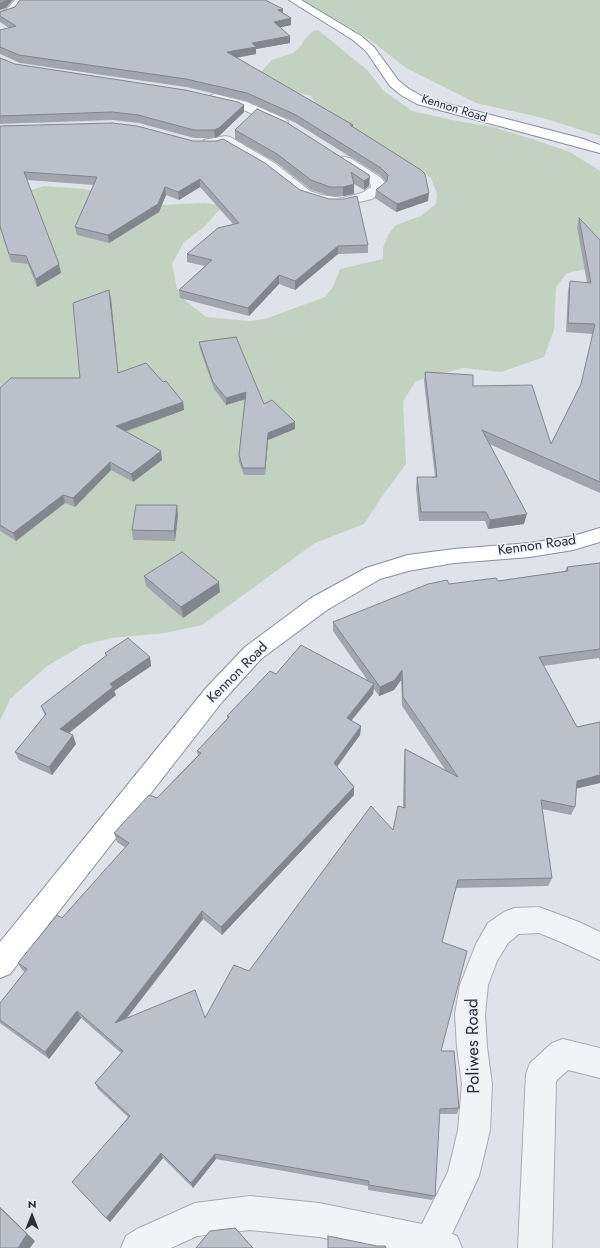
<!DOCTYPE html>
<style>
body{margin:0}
#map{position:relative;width:600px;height:1248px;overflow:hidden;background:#dfe2e8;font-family:Jost,sans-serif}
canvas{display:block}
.north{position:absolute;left:12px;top:1196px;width:40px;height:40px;-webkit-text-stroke:3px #eef1f5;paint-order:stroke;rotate:0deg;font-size:11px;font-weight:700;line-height:16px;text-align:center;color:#282e3e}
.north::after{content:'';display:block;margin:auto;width:14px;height:18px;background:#282e3e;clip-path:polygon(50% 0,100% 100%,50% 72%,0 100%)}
</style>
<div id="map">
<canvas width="600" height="1248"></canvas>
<div class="north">N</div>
</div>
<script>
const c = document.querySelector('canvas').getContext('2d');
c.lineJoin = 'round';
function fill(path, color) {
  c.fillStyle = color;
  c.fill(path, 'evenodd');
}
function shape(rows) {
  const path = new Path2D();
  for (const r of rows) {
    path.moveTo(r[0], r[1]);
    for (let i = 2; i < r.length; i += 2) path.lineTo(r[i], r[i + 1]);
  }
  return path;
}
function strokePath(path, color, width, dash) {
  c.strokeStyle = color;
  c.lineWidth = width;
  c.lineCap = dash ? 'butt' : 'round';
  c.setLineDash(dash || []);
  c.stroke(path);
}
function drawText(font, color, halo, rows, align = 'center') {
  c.font = font + ' Jost,sans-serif';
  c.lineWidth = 3;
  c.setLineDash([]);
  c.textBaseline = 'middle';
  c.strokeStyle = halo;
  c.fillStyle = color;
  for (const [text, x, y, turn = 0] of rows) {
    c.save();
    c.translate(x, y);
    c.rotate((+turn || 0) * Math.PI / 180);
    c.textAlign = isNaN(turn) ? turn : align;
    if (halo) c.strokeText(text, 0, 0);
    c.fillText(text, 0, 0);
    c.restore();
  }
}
const green = shape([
 [302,0,600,0,600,136,543,118,476,103,406,68,369,39],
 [318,30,367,70,384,91,412,111,457,121,493,127,535,140,570,152,600,171,600,266,567,273,556,287,554,330,544,357,501,372,463,368,416,381,403,401,406,464,383,495,364,524,315,543,202,625,165,633,111,638,83,645,47,666,10,699,0,721,0,200,44,186,84,189,127,200,162,205,205,203,223,206,204,227,184,242,172,264,177,289,186,301,206,317,250,321,265,319,325,297,333,287,340,269,383,259,383,248,388,235,396,225,421,216,436,204,437,194,431,178,420,170,403,158,383,150,316,104,311,96,278,88,258,90,238,99,219,96,231,83,259,74,272,60,293,53,301,46,305,39,313,31]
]);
const minor = shape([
 [15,0,25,0,15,13,0,19,0,12,7,9,15,0],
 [215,94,247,102,286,119,288,122,286,125,278,125,239,108,211,101,209,98,211,95,215,94],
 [225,136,230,137,276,164,310,191,321,195,343,198,362,193,371,187,370,183,340,164,338,161,340,158,345,157,350,158,380,177,386,184,385,189,372,199,343,206,313,202,300,197,266,170,223,144,209,147,204,146,203,143,204,140,225,136],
 [539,907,579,922,600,932,600,960,561,942,539,933,519,934,508,943,497,961,488,985,485,1014,487,1047,492,1084,490,1130,479,1176,452,1234,457,1236,462,1248,376,1248,319,1237,250,1230,197,1236,171,1248,121,1248,126,1236,137,1229,195,1203,250,1196,319,1203,422,1224,448,1172,458,1130,462,1084,457,1047,455,1014,460,985,476,944,488,923,504,912,514,908,539,907],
 [563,1039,600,1048,600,1078,568,1070,556,1081,552,1248,518,1248,526,1074,530,1063,552,1043,563,1039]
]);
const highway = shape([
 [289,0,301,0,361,36,374,47,398,80,409,89,425,98,580,138,600,145,600,153,417,104,401,95,390,86,366,51,353,40,289,0],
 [600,528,600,542,573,550,530,557,454,563,408,571,380,579,327,610,261,659,222,702,10,974,0,978,0,942,206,688,245,647,311,598,366,568,408,555,454,549,530,543,573,536,600,528]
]);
const wall = shape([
 [0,12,283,13,291,25,280,27,290,43,256,49,256,54,236,58,353,125,353,127,428,201,396,212,375,198,376,190,386,182,381,176,296,123,247,101,186,87,20,63,0,54,0,30,9,28,0,22],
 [0,58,15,64,244,112,219,136,215,138,194,138,139,123,113,120,0,124],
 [112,123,368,245,368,253,338,254,295,290,279,284,249,316,180,298,179,290,205,266,187,262,187,254,233,224,200,187,179,200,166,195,159,212,109,243,77,235,75,227,94,185,27,180,61,273,37,287,28,264,11,262,0,228,0,126],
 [235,130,369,175,369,186,364,190,354,184,354,194,343,196,330,196,311,190,277,163,235,139],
 [579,218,600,240,600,493,489,444,524,524,488,529,485,521,419,521,416,487,417,477,435,477,424,381,425,372,473,386,551,444,581,385,593,334,566,332,568,291,570,281,587,283,577,227],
 [111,298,118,373,163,382,183,402,184,410,125,432,161,451,162,460,133,482,111,470,75,507,65,503,16,541,0,531,0,388,80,378],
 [199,342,264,404,295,429,268,440,265,475,244,475,239,462,239,455,245,399,226,405,214,389,200,349],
 [178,515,175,541,133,540,132,530],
 [600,563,600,661,599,658,543,666,577,727,600,722,600,783,576,789,575,807,571,815,542,809,552,878,548,886,456,888,442,942,441,1051,459,1108,457,1114,439,1114,435,1196,432,1200,368,1190,368,1186,216,1159,193,1188,163,1158,110,1222,76,1186,128,1117,98,1089,95,1083,121,1053,81,1018,49,1059,0,1023,0,1003,25,972,22,970,18,963,62,918,126,848,117,842,114,833,157,798,198,755,197,751,227,719,227,716,276,674,368,681,333,631,333,622,449,584,498,581,565,571,567,567],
 [401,680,402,706,446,771,405,749,404,758,403,807,393,830,249,971,205,1018,127,1018,203,919,222,935,354,795,354,787,337,767,360,735,361,726,351,721,373,694,374,689,379,696,394,690],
 [144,576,220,592,183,618,146,586],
 [105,653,150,657,151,666,114,691,116,695,68,733,76,744,52,775,19,760,15,752,45,716,41,706,106,657]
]);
const shadedWall = shape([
 [6,0,13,0,6,8,0,10,0,3],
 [283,9,283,16,278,10],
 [291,18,291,25,274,29,274,22],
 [290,36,290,43,256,49,256,54,227,59,227,52,252,43],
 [244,105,244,112,219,136,215,138,214,130],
 [370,177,369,186,364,190,364,181],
 [200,179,200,187,179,200,178,192],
 [354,184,354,194,343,196,343,187],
 [165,187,166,195,159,212,109,243,108,235],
 [429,193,428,201,396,212,397,204],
 [338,246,338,254,295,290,295,281],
 [59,264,61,273,37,287,36,279],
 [279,275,279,284,249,316,248,308],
 [109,290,111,298,119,382,118,373],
 [246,392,246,399,226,405,226,398],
 [183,402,184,410,117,434,116,426],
 [295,422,295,429,268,440,265,475,265,468,268,433],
 [161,451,162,460,133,482,131,474],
 [110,462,111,470,75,507,73,498],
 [63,495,65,503,16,541,13,533],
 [177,505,178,515,175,541,174,531],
 [527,514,524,524,488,529,490,520],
 [219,582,220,592,183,618,181,607],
 [150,657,151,666,114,691,116,695,63,738,60,729,110,684],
 [402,670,401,680,394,690,379,696,380,687],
 [374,684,373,694,346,727,347,718],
 [361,726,360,735,333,772,334,763],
 [73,735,76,744,52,775,49,767],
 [600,775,600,783,573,789,577,781],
 [354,787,354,795,222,935,221,927],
 [202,911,203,919,118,1029,115,1023],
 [77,1011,81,1018,49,1059,45,1052],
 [161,1153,163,1158,110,1222,106,1218],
 [215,1154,216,1159,193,1188,191,1183],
 [0,1207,35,1241,30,1248,18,1248,0,1208]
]);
const building = shape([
 [0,0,6,0,0,3,0,0],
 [20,0,265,0,283,9,278,10,291,18,274,22,290,36,252,43,256,47,227,52,353,125,350,125,421,170,425,174,429,193,397,204,376,190,387,181,388,175,381,168,296,115,247,93,186,79,19,55,0,47,0,30,16,26,0,16,0,12,15,7,20,0],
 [0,58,15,64,185,90,238,102,244,105,219,128,214,130,194,130,138,115,112,112,0,116,0,58],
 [257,109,286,122,369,175,370,177,364,181,351,172,354,184,343,187,330,187,311,180,277,154,235,130,257,109],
 [112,123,137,126,193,141,216,141,223,139,265,163,300,190,329,199,344,199,357,196,368,245,338,246,295,281,279,275,248,308,179,290,212,260,187,254,218,228,239,223,200,179,178,192,165,187,158,204,108,235,75,227,97,177,24,172,59,264,36,279,26,256,9,254,0,226,0,126,112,123],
 [579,218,600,240,600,482,482,430,527,514,490,520,486,512,421,512,417,477,437,477,425,372,473,375,473,386,532,385,551,444,581,384,595,324,568,323,570,281,591,283,579,218],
 [109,290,118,373,146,363,163,382,166,381,183,402,116,426,161,451,131,474,110,462,73,498,63,495,13,533,0,525,0,388,11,378,80,378,73,303,109,290],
 [236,337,264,404,272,400,295,422,268,433,265,468,243,468,239,455,246,392,226,398,213,382,199,342,236,337],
 [136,505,177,505,174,531,132,530,136,505],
 [182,552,219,582,181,607,144,576,182,552],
 [600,563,600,649,539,657,577,727,600,722,600,775,577,781,575,807,541,800,552,878,458,880,442,942,467,951,441,1051,454,1051,459,1108,440,1109,435,1196,369,1185,369,1181,215,1154,191,1183,161,1153,106,1218,72,1182,130,1116,95,1083,123,1051,77,1011,45,1052,0,1020,0,1003,27,969,18,963,57,915,62,918,129,843,114,833,149,795,157,798,201,753,197,751,229,717,227,716,270,671,276,674,301,645,374,684,347,718,361,726,334,763,354,787,221,927,202,911,115,1023,195,990,205,1018,234,965,249,971,371,806,393,830,398,806,405,808,405,749,458,777,403,697,402,670,395,680,380,687,333,622,428,584,447,580,449,584,496,578,498,581,568,571,567,567,600,563],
 [128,638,150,657,110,684,113,687,60,729,73,735,49,767,15,752,46,714,41,706,107,655,105,653,128,638],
 [0,1208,27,1234,18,1248,0,1248,0,1208],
 [235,1228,253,1248,196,1248,210,1231,235,1228],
 [328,1236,377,1246,385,1246,386,1248,328,1248,328,1236]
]);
const farStreetnames = [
 ["Kennon Road",454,109,17]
];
const streetNames = [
 ["Kennon Road",537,546,-8],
 ["Kennon Road",238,673,-45]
];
const nearStreetnames = [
 ["Poliwes Road",474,1046,-91]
];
fill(green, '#c3d1c0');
strokePath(minor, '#a8acb5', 2);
strokePath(highway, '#878e9e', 2);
fill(minor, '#f1f3f6');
fill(highway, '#fff');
fill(wall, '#a2a5ae');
fill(shadedWall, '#84868d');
fill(building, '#bcc0ca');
strokePath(building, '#84868d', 1);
drawText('12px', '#282e3e', '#eef1f5', farStreetnames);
drawText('14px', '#282e3e', '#eef1f5', streetNames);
drawText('17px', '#282e3e', '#eef1f5', nearStreetnames);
</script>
